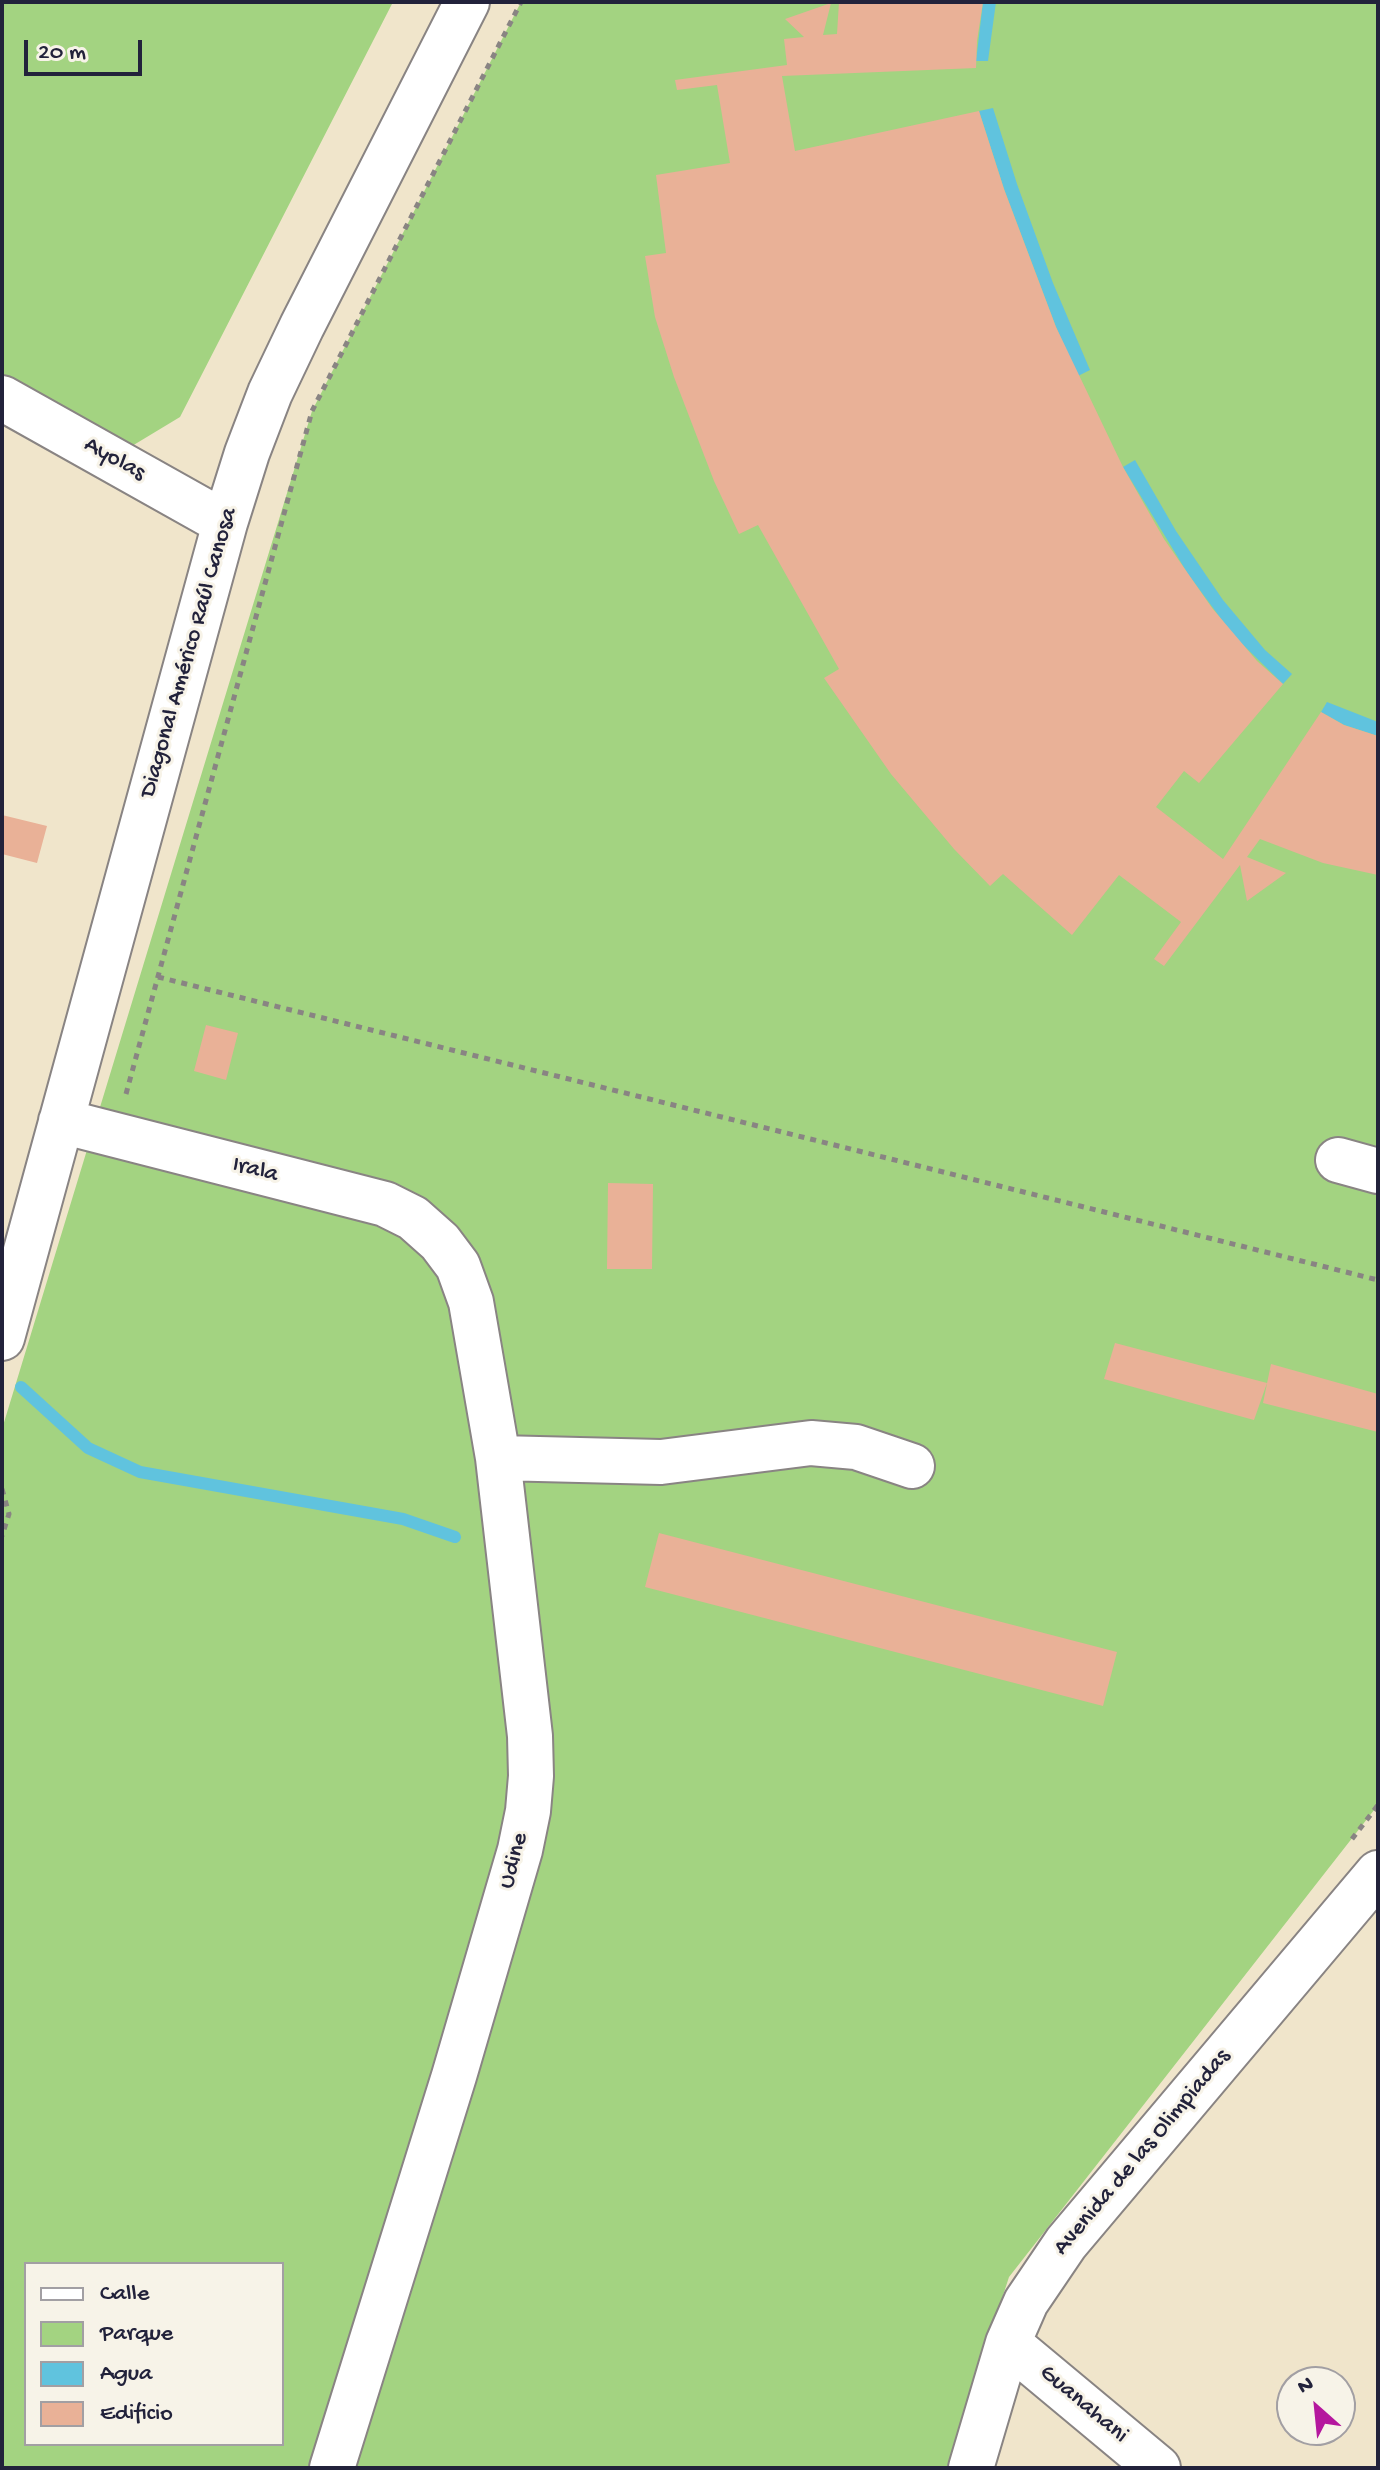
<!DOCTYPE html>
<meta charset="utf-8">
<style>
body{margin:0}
#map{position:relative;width:1380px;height:2470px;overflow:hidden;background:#f0e5cb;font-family:"Gochi Hand",sans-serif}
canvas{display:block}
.frame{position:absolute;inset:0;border:4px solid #22223b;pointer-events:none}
.legend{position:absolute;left:24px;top:2262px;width:260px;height:184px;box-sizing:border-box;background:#f7f3e8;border:2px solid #a29fa3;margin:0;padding:10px 14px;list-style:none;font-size:24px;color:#22223b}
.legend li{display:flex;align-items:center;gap:16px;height:40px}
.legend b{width:40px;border:2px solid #a29fa3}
.north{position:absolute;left:1276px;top:2366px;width:80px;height:80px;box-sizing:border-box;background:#f7f3e8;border:2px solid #a29fa3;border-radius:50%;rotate:333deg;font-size:22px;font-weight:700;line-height:32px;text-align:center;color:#22223b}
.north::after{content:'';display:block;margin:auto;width:28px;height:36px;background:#b5179e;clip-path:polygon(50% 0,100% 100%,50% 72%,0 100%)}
.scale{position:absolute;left:24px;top:40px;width:118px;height:36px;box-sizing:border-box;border:4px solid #22223b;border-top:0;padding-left:10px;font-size:24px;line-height:28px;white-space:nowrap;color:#22223b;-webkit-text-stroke:6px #f7f3e8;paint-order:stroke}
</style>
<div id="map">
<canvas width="1380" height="2470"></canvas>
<div class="frame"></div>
<ul class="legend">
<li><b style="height:10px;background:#fff"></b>Calle</li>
<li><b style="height:22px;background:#a3d381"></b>Parque</li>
<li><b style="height:22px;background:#60c3de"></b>Agua</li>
<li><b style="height:22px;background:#e9b197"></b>Edificio</li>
</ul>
<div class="north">N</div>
<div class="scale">20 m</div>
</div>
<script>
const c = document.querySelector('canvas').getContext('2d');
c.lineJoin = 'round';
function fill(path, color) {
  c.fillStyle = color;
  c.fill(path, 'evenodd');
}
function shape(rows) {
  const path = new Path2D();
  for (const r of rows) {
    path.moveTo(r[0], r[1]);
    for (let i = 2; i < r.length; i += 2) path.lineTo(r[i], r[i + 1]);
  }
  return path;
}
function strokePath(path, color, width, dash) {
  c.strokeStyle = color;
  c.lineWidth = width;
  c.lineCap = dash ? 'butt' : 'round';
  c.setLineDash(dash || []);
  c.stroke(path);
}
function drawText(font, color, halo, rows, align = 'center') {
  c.font = font + ' "Gochi Hand",sans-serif';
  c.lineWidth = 6;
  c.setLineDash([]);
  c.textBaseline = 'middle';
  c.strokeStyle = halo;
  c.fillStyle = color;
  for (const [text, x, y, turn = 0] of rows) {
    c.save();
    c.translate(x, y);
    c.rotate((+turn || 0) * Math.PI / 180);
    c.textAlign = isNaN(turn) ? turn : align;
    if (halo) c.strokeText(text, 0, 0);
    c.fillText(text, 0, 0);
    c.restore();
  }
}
const green = shape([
 [2,2,393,2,180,417,127,449,2,379],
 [521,2,1378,2,1378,1805,1009,2277,947,2468,2,2468,2,1429,312,411],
 [26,2264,282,2264,282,2444,26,2444]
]);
const water = shape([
 [983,2,996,2,988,61,976,61],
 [993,108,1017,184,1053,283,1090,370,1078,376,1056,327,1004,189,979,111],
 [1135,460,1176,531,1223,600,1265,650,1292,674,1283,684,1233,635,1188,574,1123,467],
 [1327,702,1378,722,1378,736,1344,725,1321,712]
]);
const stream = shape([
 [21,1387,88,1448,140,1472,403,1519,455,1537]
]);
const building = shape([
 [839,2,983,2,977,41,976,68,782,76,795,151,979,111,1004,189,1056,327,1123,467,1164,539,1212,608,1257,661,1283,684,1199,783,1184,771,1156,807,1223,859,1321,712,1344,725,1378,736,1378,875,1323,863,1260,839,1247,857,1286,873,1247,901,1240,865,1164,966,1154,959,1181,922,1119,875,1072,935,1003,874,990,886,954,849,891,774,824,678,839,669,758,525,739,534,714,481,674,377,655,317,645,256,666,253,656,175,730,163,717,85,677,90,675,80,787,65,784,39,804,37,785,19,831,3,823,35,837,34],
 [2,815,47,826,37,863,2,854],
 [206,1025,238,1033,226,1080,194,1071],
 [608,1183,653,1184,652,1269,607,1269],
 [1115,1343,1267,1383,1254,1420,1104,1379],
 [1271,1364,1378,1394,1378,1432,1263,1403],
 [659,1533,1117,1652,1103,1706,645,1587]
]);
const path = shape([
 [158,977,1378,1280],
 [126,1094,312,411,521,2],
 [2,1489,9,1514,2,1536],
 [1352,1839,1378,1805]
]);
const minor = shape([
 [2,398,225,523],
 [61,1121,385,1204,413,1218,440,1242,458,1266,471,1302,498,1458,530,1736,531,1776,528,1811,520,1850,454,2076,332,2468],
 [1338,1160,1378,1171],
 [2,1338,225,523,247,453,270,393,302,326,467,2],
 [498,1458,661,1462,811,1443,856,1447,912,1466],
 [1008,2343,1158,2468],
 [971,2468,1008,2343,1026,2302,1066,2243,1378,1873]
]);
const streetNames = [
 ["Ayolas",114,460,29],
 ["Diagonal Américo Raúl Canosa",190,653,-74],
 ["Irala",255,1171,14],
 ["Udine",515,1861,-75],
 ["Avenida de las Olimpiadas",1143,2153,-50],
 ["Guanahani",1083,2405,40]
];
fill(green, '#a3d381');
fill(water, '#60c3de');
strokePath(stream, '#60c3de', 12);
fill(building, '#e9b197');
strokePath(minor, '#898483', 48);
strokePath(path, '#898483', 5, [6, 6]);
strokePath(minor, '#fff', 44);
drawText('24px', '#22223b', '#f7f3e8', streetNames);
</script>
